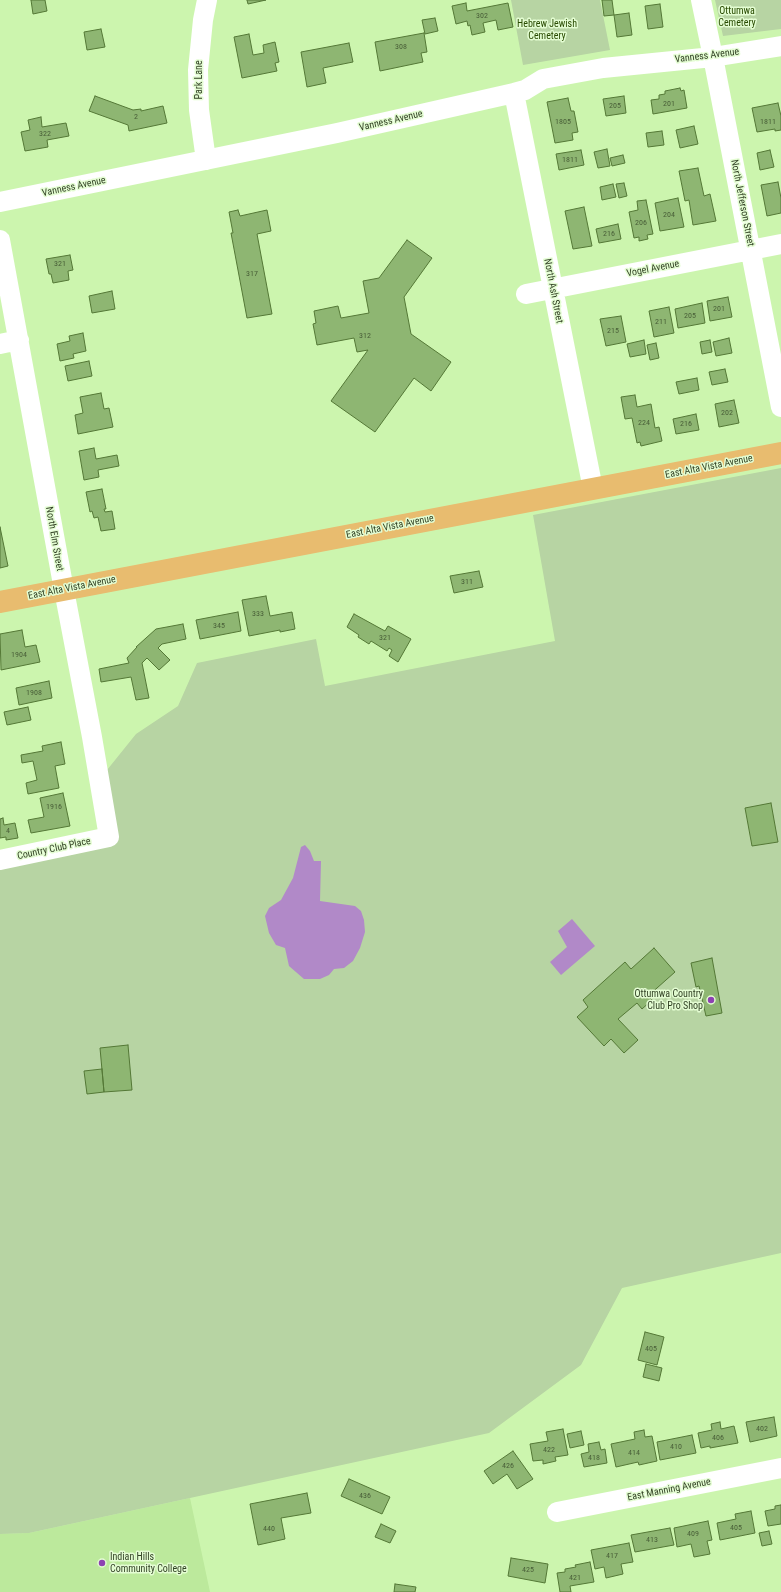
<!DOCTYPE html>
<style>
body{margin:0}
canvas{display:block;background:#ccf5ae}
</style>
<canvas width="781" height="1592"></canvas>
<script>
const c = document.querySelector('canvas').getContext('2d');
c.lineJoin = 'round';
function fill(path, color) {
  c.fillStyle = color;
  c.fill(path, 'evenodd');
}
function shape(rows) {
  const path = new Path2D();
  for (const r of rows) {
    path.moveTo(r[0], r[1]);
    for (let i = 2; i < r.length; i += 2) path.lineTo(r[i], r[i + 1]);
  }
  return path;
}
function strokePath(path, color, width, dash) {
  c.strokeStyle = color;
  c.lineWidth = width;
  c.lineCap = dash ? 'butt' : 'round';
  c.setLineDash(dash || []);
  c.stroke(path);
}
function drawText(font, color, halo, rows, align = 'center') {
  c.font = font + ' "Roboto Condensed",sans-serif';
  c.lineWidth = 3;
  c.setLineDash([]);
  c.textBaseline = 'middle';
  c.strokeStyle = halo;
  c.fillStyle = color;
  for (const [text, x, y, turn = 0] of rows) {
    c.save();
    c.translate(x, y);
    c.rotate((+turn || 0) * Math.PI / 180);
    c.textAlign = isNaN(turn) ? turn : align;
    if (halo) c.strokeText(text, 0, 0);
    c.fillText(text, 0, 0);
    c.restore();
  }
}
const built = shape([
 [190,1498,210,1592,0,1592,0,1534,29,1533]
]);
const green = shape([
 [511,0,600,0,610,50,523,65],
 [715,0,781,0,781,29,723,36],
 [781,468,781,1253,622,1288,581,1365,489,1433,29,1533,0,1534,0,866,110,843,107,770,136,734,178,706,197,663,316,639,325,686,555,641,533,515]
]);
const water = shape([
 [305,845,310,851,314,861,321,861,320,901,355,906,361,911,364,920,365,932,360,948,353,961,344,968,334,969,329,975,320,979,304,979,289,966,285,948,276,945,269,933,265,916,269,908,281,900,293,878,301,847],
 [572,919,595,946,561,975,550,962,567,947,558,931]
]);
const building = shape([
 [31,0,45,0,47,11,33,14,31,0],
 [247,0,266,0,248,4,247,0],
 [602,0,612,0,614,15,604,16,602,0],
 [466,3,467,11,508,3,513,27,498,30,496,20,483,23,485,32,472,35,470,25,468,26,467,21,456,24,452,6,466,3],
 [660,4,663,27,648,29,645,6,660,4],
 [629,13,632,35,617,37,614,15,629,13],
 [435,18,438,31,425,34,422,20,435,18],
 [101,29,105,47,87,50,84,32,101,29],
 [424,33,427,52,421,53,423,62,380,71,375,42,424,33],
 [249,34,253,55,264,53,263,45,275,42,279,62,275,63,277,71,242,78,234,37,249,34],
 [349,43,353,62,323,68,326,83,307,87,301,52,349,43],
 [680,88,681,91,684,90,687,108,653,114,651,100,659,99,659,95,665,94,665,91,680,88],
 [95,96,133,110,141,109,141,111,163,106,167,123,129,131,128,125,89,111,95,96],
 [624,96,626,113,606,116,603,99,624,96],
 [568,98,571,111,574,111,578,132,572,133,573,140,555,143,547,102,568,98],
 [778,103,781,116,781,130,775,131,775,129,757,132,752,108,778,103],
 [41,117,42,127,66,123,69,136,47,140,48,147,25,151,21,132,30,130,28,120,41,117],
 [694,126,698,144,680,148,676,130,694,126],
 [662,131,664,145,648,147,646,133,662,131],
 [607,149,610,166,598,168,594,152,607,149],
 [581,150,584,165,559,170,556,154,581,150],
 [770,150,774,167,760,170,757,153,770,150],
 [623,155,625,163,612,166,610,158,623,155],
 [698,168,704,196,710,194,716,221,693,225,689,200,685,201,679,171,698,168],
 [778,182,781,198,781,213,767,216,761,185,778,182],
 [624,183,627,196,619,198,616,184,624,183],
 [613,184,616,197,602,200,600,187,613,184],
 [678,198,684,227,660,231,655,203,678,198],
 [646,200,653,234,647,235,648,239,639,241,639,237,634,238,629,212,638,210,637,201,646,200],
 [584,207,592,246,573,249,565,211,584,207],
 [238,210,240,216,267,210,271,231,257,234,272,314,247,318,231,233,233,233,229,212,238,210],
 [618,224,621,239,599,243,596,229,618,224],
 [407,240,432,258,404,297,411,334,451,362,431,391,414,378,375,432,331,401,368,350,357,352,354,338,317,345,313,324,316,323,314,311,338,306,341,318,369,313,363,281,379,278,407,240],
 [70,255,73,270,68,271,69,280,53,283,51,274,49,274,46,259,70,255],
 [112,291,115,309,92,313,89,296,112,291],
 [728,297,732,317,710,321,707,301,728,297],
 [702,303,705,323,678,328,675,309,702,303],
 [669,307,674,333,654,337,649,311,669,307],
 [621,316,626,342,606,346,600,319,621,316],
 [83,333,86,351,73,354,74,358,60,361,57,344,70,341,69,336,83,333],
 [729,338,732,353,716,356,713,342,729,338],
 [644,340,646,354,630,357,627,344,644,340],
 [710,340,712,352,702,354,700,342,710,340],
 [656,343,659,358,650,360,647,345,656,343],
 [89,361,92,376,68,381,65,366,89,361],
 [725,369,728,382,712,385,709,372,725,369],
 [697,378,699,390,679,394,676,382,697,378],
 [101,393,104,409,109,408,113,427,78,434,75,415,83,413,80,397,101,393],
 [635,395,637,407,651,404,655,428,659,427,662,441,641,446,640,442,637,443,632,418,625,419,621,397,635,395],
 [734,400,739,423,719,427,715,404,734,400],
 [696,414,699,430,676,434,673,419,696,414],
 [94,448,96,459,117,455,119,466,98,470,99,477,84,480,79,451,94,448],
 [102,489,106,509,104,509,105,512,112,511,115,529,101,531,98,517,94,518,92,511,90,512,86,492,102,489],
 [0,527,8,566,0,568,0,527],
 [479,571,483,587,454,593,450,576,479,571],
 [266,596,270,616,292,612,295,629,280,632,280,630,249,636,242,600,266,596],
 [238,612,241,631,200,639,196,620,238,612],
 [354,614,385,631,388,626,411,639,398,662,389,656,392,650,389,648,387,651,371,641,369,644,358,637,359,635,347,627,354,614],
 [183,624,186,639,162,644,158,648,170,660,159,670,147,658,142,663,149,698,136,700,131,677,101,682,99,669,129,663,127,658,137,647,136,647,156,629,183,624],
 [22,630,25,647,36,645,40,662,1,670,0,634,22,630],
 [49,681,52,698,19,705,16,688,49,681],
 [28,707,31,720,7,725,4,712,28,707],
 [61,742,65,764,55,766,59,788,28,794,26,783,37,780,33,761,22,763,21,755,43,751,42,746,61,742],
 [63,793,70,826,31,833,28,820,44,817,40,798,63,793],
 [771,803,778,842,752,846,745,808,771,803],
 [3,818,4,825,15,823,18,838,6,840,6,837,0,838,0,819,3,818],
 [654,948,675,972,648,996,652,1000,642,1009,637,1003,618,1019,638,1040,624,1053,611,1039,604,1046,577,1017,588,1007,583,1000,625,962,631,969,654,948],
 [712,958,722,1013,706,1016,699,986,696,987,691,963,712,958],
 [128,1045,132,1090,104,1092,100,1048,128,1045],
 [102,1069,104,1092,87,1094,84,1071,102,1069],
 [645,1332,664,1337,657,1365,638,1360,645,1332],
 [646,1364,662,1368,659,1381,643,1377,646,1364],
 [774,1417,777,1436,750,1442,746,1422,774,1417],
 [720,1422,721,1429,734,1426,738,1443,710,1448,710,1446,701,1448,698,1433,712,1430,711,1424,720,1422],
 [563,1429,568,1455,555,1457,556,1461,543,1464,543,1460,533,1461,530,1444,548,1441,546,1432,563,1429],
 [644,1430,645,1437,652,1436,657,1461,639,1465,638,1462,616,1467,611,1444,635,1439,634,1432,644,1430],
 [581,1431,584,1445,570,1448,567,1434,581,1431],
 [692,1435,696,1453,660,1460,657,1442,692,1435],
 [599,1442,601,1450,605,1449,607,1463,584,1467,581,1454,589,1452,588,1444,599,1442],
 [513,1451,533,1479,517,1489,507,1474,493,1484,484,1471,513,1451],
 [349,1479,390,1497,382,1514,341,1496,349,1479],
 [307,1493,311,1513,281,1518,285,1539,258,1545,250,1504,307,1493],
 [781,1505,781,1524,768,1526,765,1511,775,1509,775,1506,781,1505],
 [751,1511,755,1533,720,1540,717,1523,736,1519,735,1514,751,1511],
 [708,1521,712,1540,707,1541,710,1554,694,1557,691,1544,677,1547,674,1528,708,1521],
 [381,1524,396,1531,390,1543,375,1537,381,1524],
 [670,1528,674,1545,635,1552,631,1535,670,1528],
 [769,1531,772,1544,762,1546,759,1533,769,1531],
 [629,1543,633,1562,621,1564,623,1574,606,1578,604,1567,595,1569,591,1550,629,1543],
 [511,1558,548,1564,545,1583,508,1576,511,1558],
 [590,1562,594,1582,570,1586,571,1592,560,1592,557,1573,565,1572,565,1569,576,1567,575,1565,590,1562],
 [395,1584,416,1587,415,1592,394,1592,395,1584]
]);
const minor = shape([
 [701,0,713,57,781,407],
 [514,93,593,489],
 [206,160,199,110,198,70,203,20,207,0],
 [0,202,337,133,514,93,525,90,543,79,603,68,713,57,781,46],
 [0,240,64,590,92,737,109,837,0,860],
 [526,294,781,244],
 [0,344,19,340],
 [557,1512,781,1468]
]);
const major = shape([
 [0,602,781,453]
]);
const markers = [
 [711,1000,4,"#8d41b2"],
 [102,1563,4,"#8d41b2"]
];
const numberNames = [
 ["302",482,16],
 ["308",401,47],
 ["201",669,104],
 ["205",615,106],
 ["2",136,117],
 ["1805",563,122],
 ["1811",768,122],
 ["322",45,134],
 ["1811",570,160],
 ["204",669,215],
 ["206",641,223],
 ["216",609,234],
 ["321",60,264],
 ["317",252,274],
 ["201",719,309],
 ["205",690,316],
 ["211",661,322],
 ["215",613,331],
 ["312",365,336],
 ["202",727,413],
 ["224",644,423],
 ["216",686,424],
 ["311",467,582],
 ["333",258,614],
 ["345",219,626],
 ["321",385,638],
 ["1904",19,655],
 ["1908",34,693],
 ["1916",54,807],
 ["4",8,831],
 ["405",651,1349],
 ["402",762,1429],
 ["406",718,1438],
 ["410",676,1447],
 ["422",549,1450],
 ["414",634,1453],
 ["418",594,1458],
 ["426",508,1466],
 ["436",365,1496],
 ["405",736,1528],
 ["440",269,1529],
 ["409",693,1534],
 ["413",652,1540],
 ["417",612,1556],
 ["425",528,1570],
 ["421",575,1578]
];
const parkNames = [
 ["Ottumwa",737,11],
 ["Cemetery",737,23],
 ["Hebrew Jewish",547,24],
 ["Cemetery",547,36]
];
const streetNames = [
 ["Vanness Avenue",707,56,-7],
 ["Park Lane",199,80,-90],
 ["Vanness Avenue",391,121,-13],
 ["Vanness Avenue",74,187,-12],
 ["North Jefferson Street",742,203,79],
 ["Vogel Avenue",653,269,-11],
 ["North Ash Street",553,291,79],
 ["East Alta Vista Avenue",709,467,-11],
 ["East Alta Vista Avenue",390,527,-11],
 ["North Elm Street",54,539,80],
 ["East Alta Vista Avenue",72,588,-11],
 ["Country Club Place",54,849,-12],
 ["East Manning Avenue",669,1490,-11]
];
const poiNames = [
 ["Ottumwa Country",703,994],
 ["Club Pro Shop",703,1006],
 ["Indian Hills",110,1557,"left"],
 ["Community College",110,1569,"left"]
];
fill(built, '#bce99c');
fill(green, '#b7d4a3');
fill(water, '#b189c8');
fill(building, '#8eb672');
strokePath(building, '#547836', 1);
strokePath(minor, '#fff', 20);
strokePath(major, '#e8bc6f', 22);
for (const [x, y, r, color] of markers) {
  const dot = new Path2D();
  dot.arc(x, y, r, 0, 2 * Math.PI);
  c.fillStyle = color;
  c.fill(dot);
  strokePath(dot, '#e4fdd3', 1.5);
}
drawText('8px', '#495f38', null, numberNames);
drawText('10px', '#284a00', '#e4fdd3', parkNames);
drawText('10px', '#324225', '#e4fdd3', streetNames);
drawText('10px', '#324225', '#e4fdd3', poiNames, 'right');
</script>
